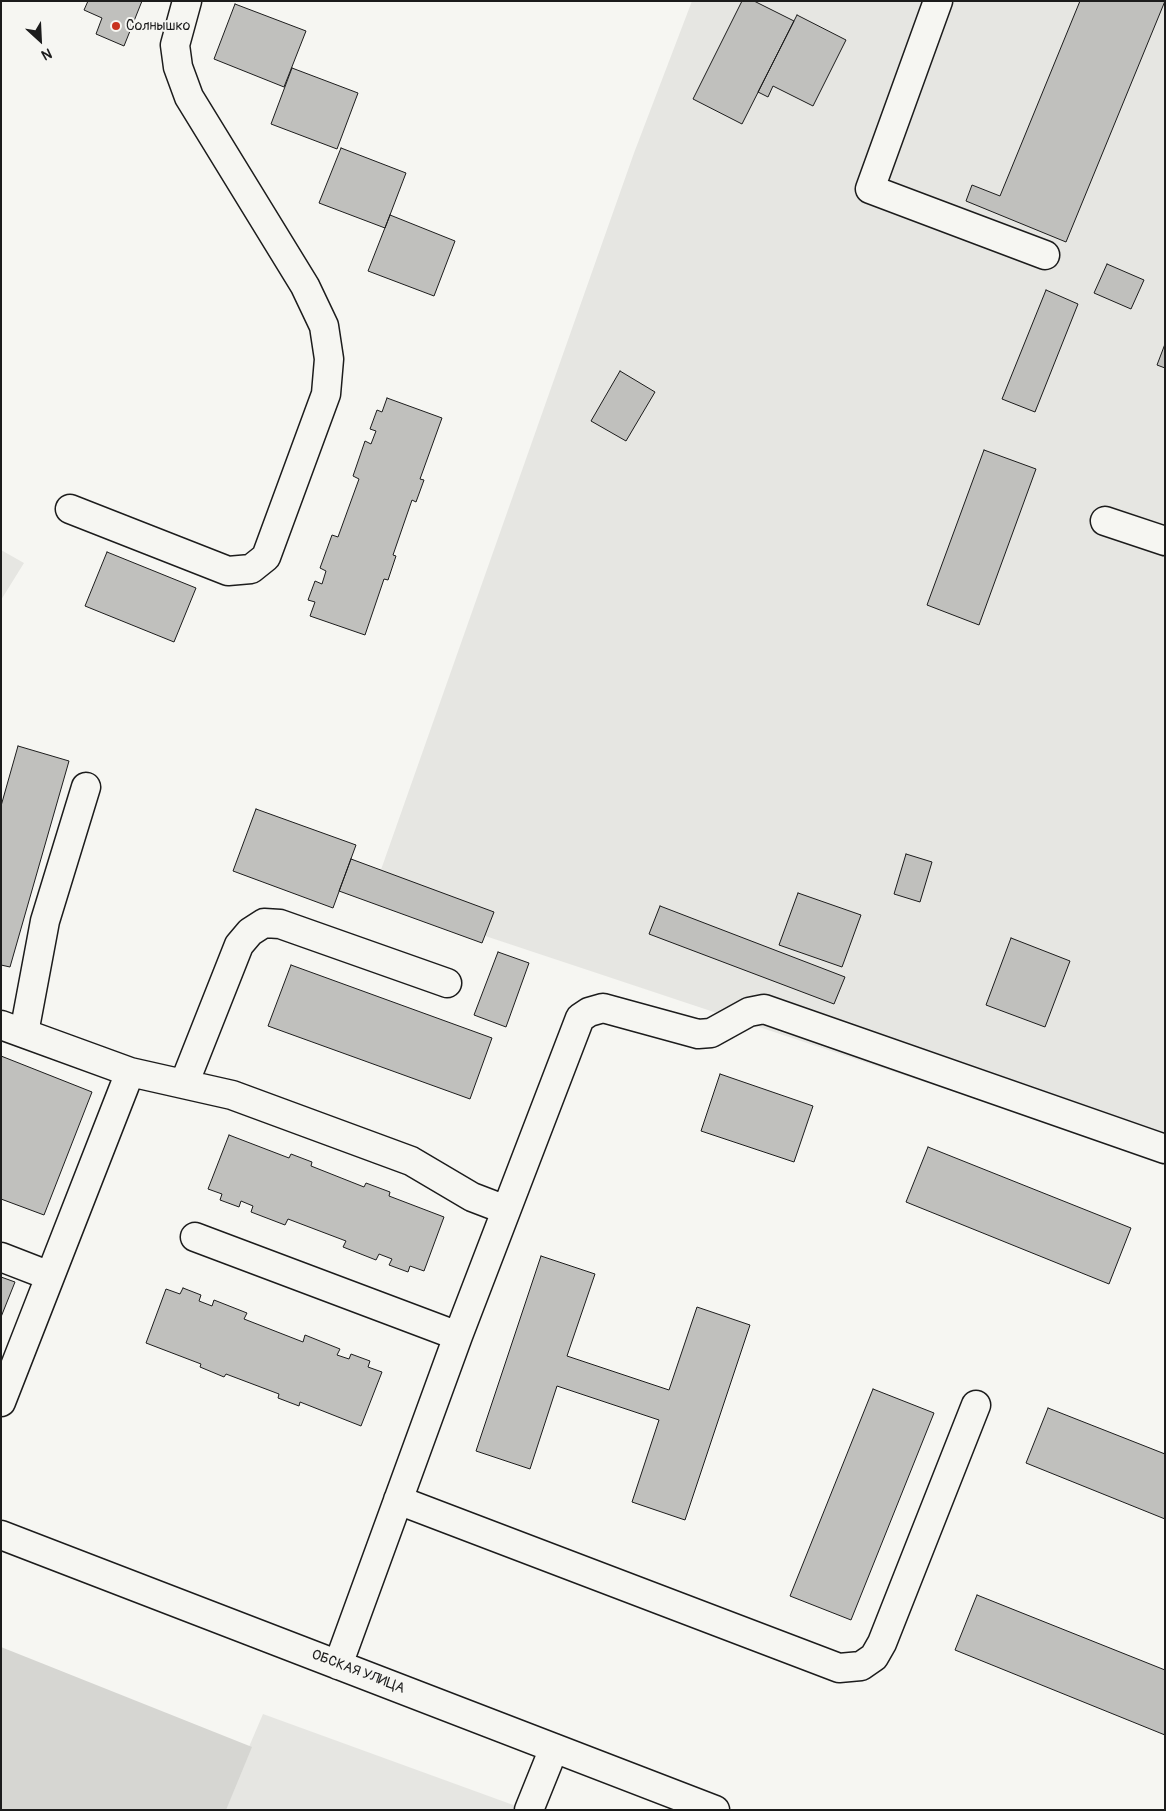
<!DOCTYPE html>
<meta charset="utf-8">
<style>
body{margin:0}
#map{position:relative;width:1166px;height:1811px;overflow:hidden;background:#f6f6f2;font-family:Pangolin,sans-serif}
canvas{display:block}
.frame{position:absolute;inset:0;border:2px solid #1c1c1c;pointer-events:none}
.north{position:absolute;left:15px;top:15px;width:50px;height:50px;-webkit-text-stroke:4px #f6f6f2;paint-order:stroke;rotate:155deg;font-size:14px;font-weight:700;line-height:20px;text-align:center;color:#1c1c1c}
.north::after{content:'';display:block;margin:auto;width:18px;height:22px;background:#1c1c1c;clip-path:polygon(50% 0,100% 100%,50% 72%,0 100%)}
</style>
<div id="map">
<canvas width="1166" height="1811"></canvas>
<div class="frame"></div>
<div class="north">N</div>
</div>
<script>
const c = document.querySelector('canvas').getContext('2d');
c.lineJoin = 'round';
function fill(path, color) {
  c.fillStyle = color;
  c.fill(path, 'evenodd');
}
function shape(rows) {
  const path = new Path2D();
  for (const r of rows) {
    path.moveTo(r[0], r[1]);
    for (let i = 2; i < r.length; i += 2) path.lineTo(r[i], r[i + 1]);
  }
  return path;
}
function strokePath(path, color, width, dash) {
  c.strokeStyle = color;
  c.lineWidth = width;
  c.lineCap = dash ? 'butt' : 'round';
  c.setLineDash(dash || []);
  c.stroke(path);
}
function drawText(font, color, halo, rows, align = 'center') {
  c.font = font + ' Pangolin,sans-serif';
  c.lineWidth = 4;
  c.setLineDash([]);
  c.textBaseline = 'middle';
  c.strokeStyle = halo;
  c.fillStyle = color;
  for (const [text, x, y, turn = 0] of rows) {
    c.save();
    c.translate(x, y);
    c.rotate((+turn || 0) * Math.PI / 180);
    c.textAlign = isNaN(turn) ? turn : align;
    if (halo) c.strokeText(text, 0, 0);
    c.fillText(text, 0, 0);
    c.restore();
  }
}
const built = shape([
 [692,1,1165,1,1165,1162,371,898,634,153],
 [1,550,24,563,1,600],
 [263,1714,527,1810,222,1810]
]);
const green = shape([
 [1,1647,252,1747,226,1810,1,1810]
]);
const building = shape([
 [88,1,142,1,124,46,96,34,102,18,84,10,88,1],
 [742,1,754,1,794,21,742,124,693,99,742,1],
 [1080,1,1165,1,1066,242,966,201,972,185,1000,196,1080,1],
 [235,4,306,31,284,87,214,59,235,4],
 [797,15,846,40,813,106,773,86,768,97,758,92,797,15],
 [292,68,358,93,337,149,271,124,292,68],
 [341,148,406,173,385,228,319,203,341,148],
 [390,215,455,241,434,296,368,271,390,215],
 [1107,264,1144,280,1131,309,1094,293,1107,264],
 [1046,290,1078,304,1035,412,1002,399,1046,290],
 [1165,344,1165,368,1157,365,1165,344],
 [620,371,655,392,626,441,591,421,620,371],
 [387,398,442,418,420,479,424,480,416,502,412,500,393,555,396,556,388,580,384,579,365,635,310,616,315,602,308,600,315,581,322,584,326,571,320,568,332,535,338,537,359,479,353,476,365,441,371,444,376,431,370,429,377,410,382,412,387,398],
 [984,450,1036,469,979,625,927,605,984,450],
 [107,552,196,588,174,642,85,606,107,552],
 [18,746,69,761,10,967,1,965,1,806,18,746],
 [256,809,356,845,333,908,233,871,256,809],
 [906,854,932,862,920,902,894,894,906,854],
 [351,859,494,912,482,943,339,891,351,859],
 [798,893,861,915,842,967,779,945,798,893],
 [660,906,845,977,834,1004,649,934,660,906],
 [1011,938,1070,961,1045,1027,986,1005,1011,938],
 [498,952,529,963,506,1027,474,1015,498,952],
 [291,965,492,1038,470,1099,268,1026,291,965],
 [1,1056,92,1092,44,1215,1,1199,1,1056],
 [720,1074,813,1106,794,1162,701,1131,720,1074],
 [229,1135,289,1158,291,1154,312,1162,311,1166,364,1187,366,1183,390,1192,389,1196,444,1217,424,1271,410,1266,408,1272,389,1265,392,1259,379,1254,376,1260,343,1247,346,1241,288,1219,285,1225,251,1212,253,1206,241,1201,239,1207,220,1200,222,1194,208,1189,229,1135],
 [928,1147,1131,1228,1109,1284,906,1202,928,1147],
 [541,1256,595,1274,567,1356,669,1390,697,1307,750,1325,685,1520,632,1502,659,1420,557,1386,530,1469,476,1451,541,1256],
 [1,1277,15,1282,1,1317,1,1277],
 [183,1288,201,1295,199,1301,212,1306,214,1300,247,1313,244,1319,303,1342,305,1335,340,1349,337,1355,349,1359,351,1354,370,1361,368,1367,382,1372,361,1426,300,1402,299,1406,278,1398,279,1394,226,1374,224,1377,200,1367,201,1364,146,1343,166,1289,180,1294,183,1288],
 [873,1389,934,1413,851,1620,790,1596,873,1389],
 [1048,1408,1165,1454,1165,1519,1026,1463,1048,1408],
 [977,1595,1165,1670,1165,1735,955,1650,977,1595]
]);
const minor = shape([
 [938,1,870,189,1045,255],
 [70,509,228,571,251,569,266,557,326,394,329,359,324,326,305,286,189,97,178,67,175,45,187,1],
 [1105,521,1165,541],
 [1,1025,130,1072,1,1402],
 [24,1033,45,921,86,787],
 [130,1072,232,1095,411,1161,472,1197,506,1210],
 [184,1084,239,945,250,932,264,923,280,924,447,983],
 [195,1237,458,1336],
 [1,1257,50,1276],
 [398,1500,839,1668,861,1666,874,1657,882,1643,976,1405],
 [1,1535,715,1810],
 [338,1665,458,1336,580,1018,589,1012,603,1008,698,1034,711,1033,749,1012,764,1009,1165,1149],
 [529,1810,554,1748]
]);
const markers = [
 [116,26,5,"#c8321e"]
];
const poiNames = [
 ["Солнышко",126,26]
];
const streetNames = [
 ["ОБСКАЯ УЛИЦА",358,1672,21]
];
fill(built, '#e6e6e2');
fill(green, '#d6d6d2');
fill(building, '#c0c0bd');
strokePath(building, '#1c1c1c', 1);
strokePath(minor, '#1c1c1c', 31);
strokePath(minor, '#f6f6f2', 28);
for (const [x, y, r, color] of markers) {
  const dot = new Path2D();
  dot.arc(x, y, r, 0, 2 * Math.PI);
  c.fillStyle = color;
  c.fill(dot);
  strokePath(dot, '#f6f6f2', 2);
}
drawText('14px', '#1c1c1c', '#f6f6f2', poiNames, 'left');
drawText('14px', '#1c1c1c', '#f6f6f2', streetNames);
</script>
